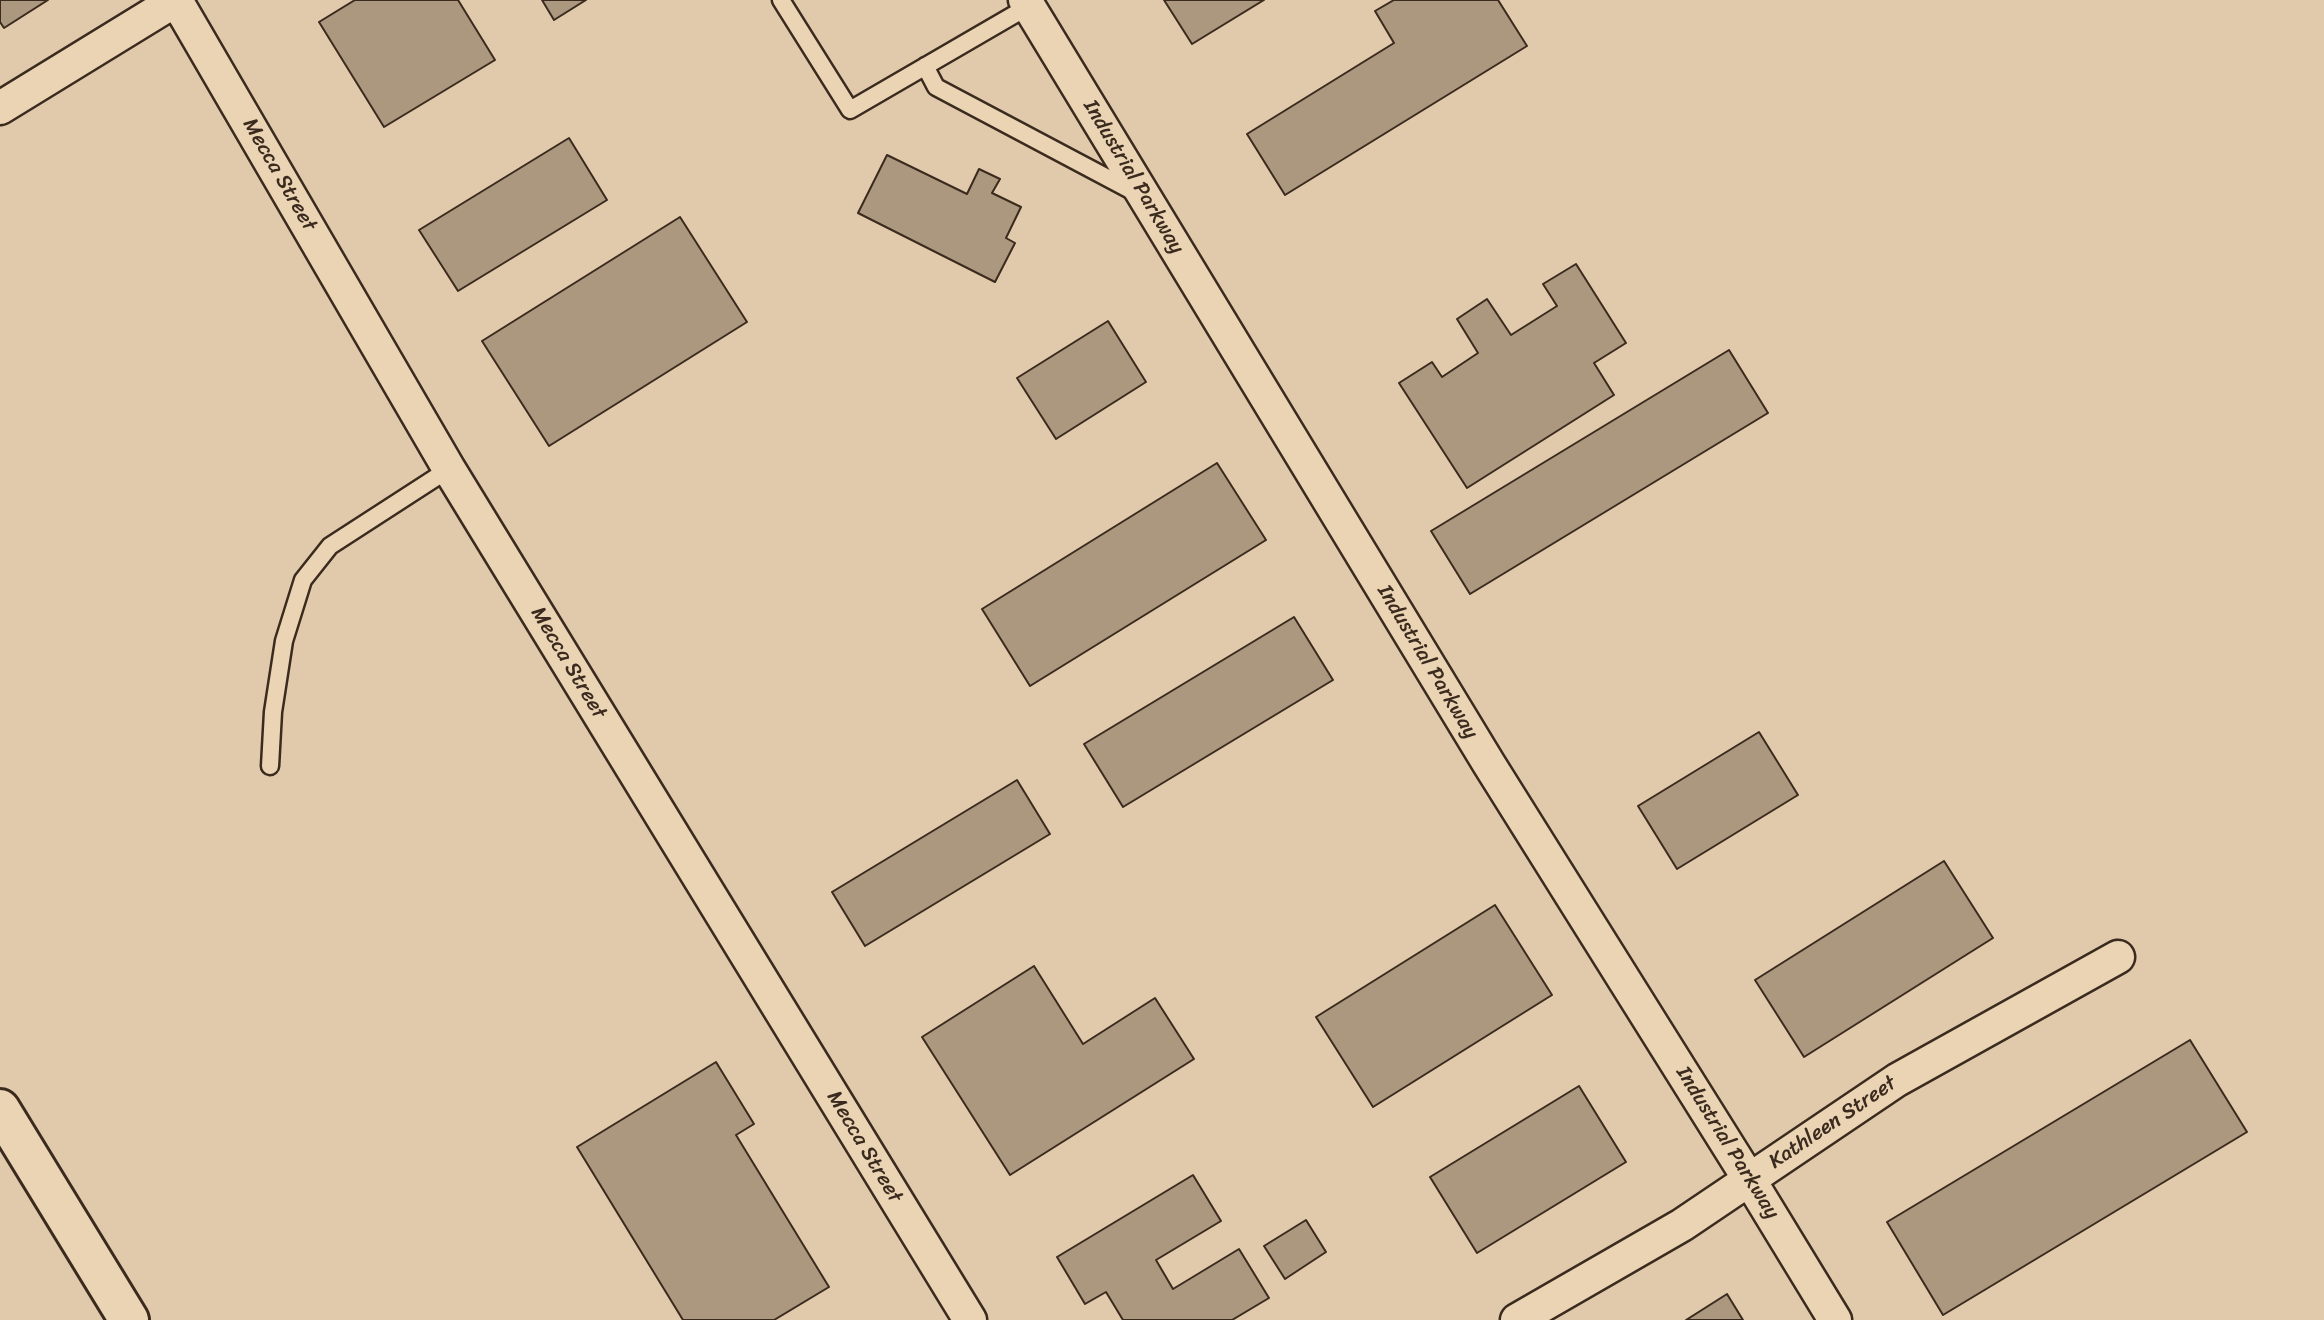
<!DOCTYPE html>
<style>
body{margin:0}
canvas{display:block;background:#e0caab}
</style>
<canvas width="2324" height="1320"></canvas>
<script>
const c = document.querySelector('canvas').getContext('2d');
c.lineJoin = 'round';
function fill(path, color) {
  c.fillStyle = color;
  c.fill(path, 'evenodd');
}
function shape(rows) {
  const path = new Path2D();
  for (const r of rows) {
    path.moveTo(r[0], r[1]);
    for (let i = 2; i < r.length; i += 2) path.lineTo(r[i], r[i + 1]);
  }
  return path;
}
function strokePath(path, color, width, dash) {
  c.strokeStyle = color;
  c.lineWidth = width;
  c.lineCap = dash ? 'butt' : 'round';
  c.setLineDash(dash || []);
  c.stroke(path);
}
function drawText(font, color, halo, rows, align = 'center') {
  c.font = font + ' Sriracha,sans-serif';
  c.lineWidth = 6;
  c.setLineDash([]);
  c.textBaseline = 'middle';
  c.strokeStyle = halo;
  c.fillStyle = color;
  for (const [text, x, y, turn = 0] of rows) {
    c.save();
    c.translate(x, y);
    c.rotate((+turn || 0) * Math.PI / 180);
    c.textAlign = isNaN(turn) ? turn : align;
    if (halo) c.strokeText(text, 0, 0);
    c.fillText(text, 0, 0);
    c.restore();
  }
}
const building = shape([
 [0,0,48,0,4,28,0,22,0,0],
 [355,0,458,0,495,60,384,127,319,22,355,0],
 [542,0,586,0,554,20,542,0],
 [1164,0,1264,0,1192,44,1164,0],
 [1394,0,1498,0,1527,46,1285,195,1247,134,1394,43,1375,11,1394,0],
 [569,138,607,200,458,291,419,230,569,138],
 [887,155,967,194,979,169,1000,179,992,193,1021,207,1006,238,1015,243,995,282,858,213,887,155],
 [680,217,747,322,549,446,482,341,680,217],
 [1576,264,1626,343,1594,363,1614,395,1467,488,1399,383,1432,362,1442,377,1478,353,1457,319,1487,299,1511,335,1557,306,1543,284,1576,264],
 [1108,321,1146,382,1056,439,1017,378,1108,321],
 [1729,350,1768,413,1470,594,1431,531,1729,350],
 [1217,463,1266,540,1030,686,982,609,1217,463],
 [1294,617,1333,680,1123,807,1084,744,1294,617],
 [1759,732,1798,795,1677,869,1638,806,1759,732],
 [1017,780,1050,834,865,946,832,892,1017,780],
 [1944,861,1993,938,1804,1057,1755,980,1944,861],
 [1495,905,1552,995,1373,1107,1316,1017,1495,905],
 [1034,966,1083,1044,1155,998,1194,1059,1010,1175,922,1037,1034,966],
 [2190,1040,2247,1132,1943,1315,1887,1222,2190,1040],
 [716,1062,754,1124,736,1135,829,1287,774,1320,683,1320,577,1147,716,1062],
 [1579,1086,1626,1162,1477,1253,1430,1177,1579,1086],
 [1193,1175,1221,1221,1156,1260,1173,1289,1239,1249,1269,1298,1232,1320,1123,1320,1106,1292,1085,1304,1057,1257,1193,1175],
 [1306,1220,1326,1252,1285,1279,1264,1246,1306,1220],
 [1727,1294,1743,1320,1686,1320,1727,1294]
]);
const lane = shape([
 [781,0,850,110,1029,6],
 [925,66,936,87,1136,193],
 [270,766,273,712,284,641,303,580,330,546,449,469]
]);
const street = shape([
 [176,0,449,469,970,1320],
 [1025,0,1489,764,1749,1179,1835,1320],
 [0,108,176,0],
 [1517,1320,1682,1225,1897,1080,2118,957]
]);
const secondary = shape([
 [0,1109,129,1320]
]);
const streetNames = [
 ["Mecca Street",279,175,60],
 ["Industrial Parkway",1133,177,59],
 ["Industrial Parkway",1427,662,59],
 ["Mecca Street",568,663,59],
 ["Kathleen Street",1833,1123,-34],
 ["Industrial Parkway",1727,1143,58],
 ["Mecca Street",864,1147,59]
];
fill(building, '#ac987f');
strokePath(building, '#3b2a1e', 2);
strokePath(lane, '#3b2a1e', 21);
strokePath(street, '#3b2a1e', 37);
strokePath(secondary, '#3b2a1e', 44);
strokePath(lane, '#ead4b4', 16);
strokePath(street, '#ead4b4', 32);
strokePath(secondary, '#ead4b4', 38);
drawText('21px', '#3b2a1e', '#ead4b4', streetNames);
</script>
